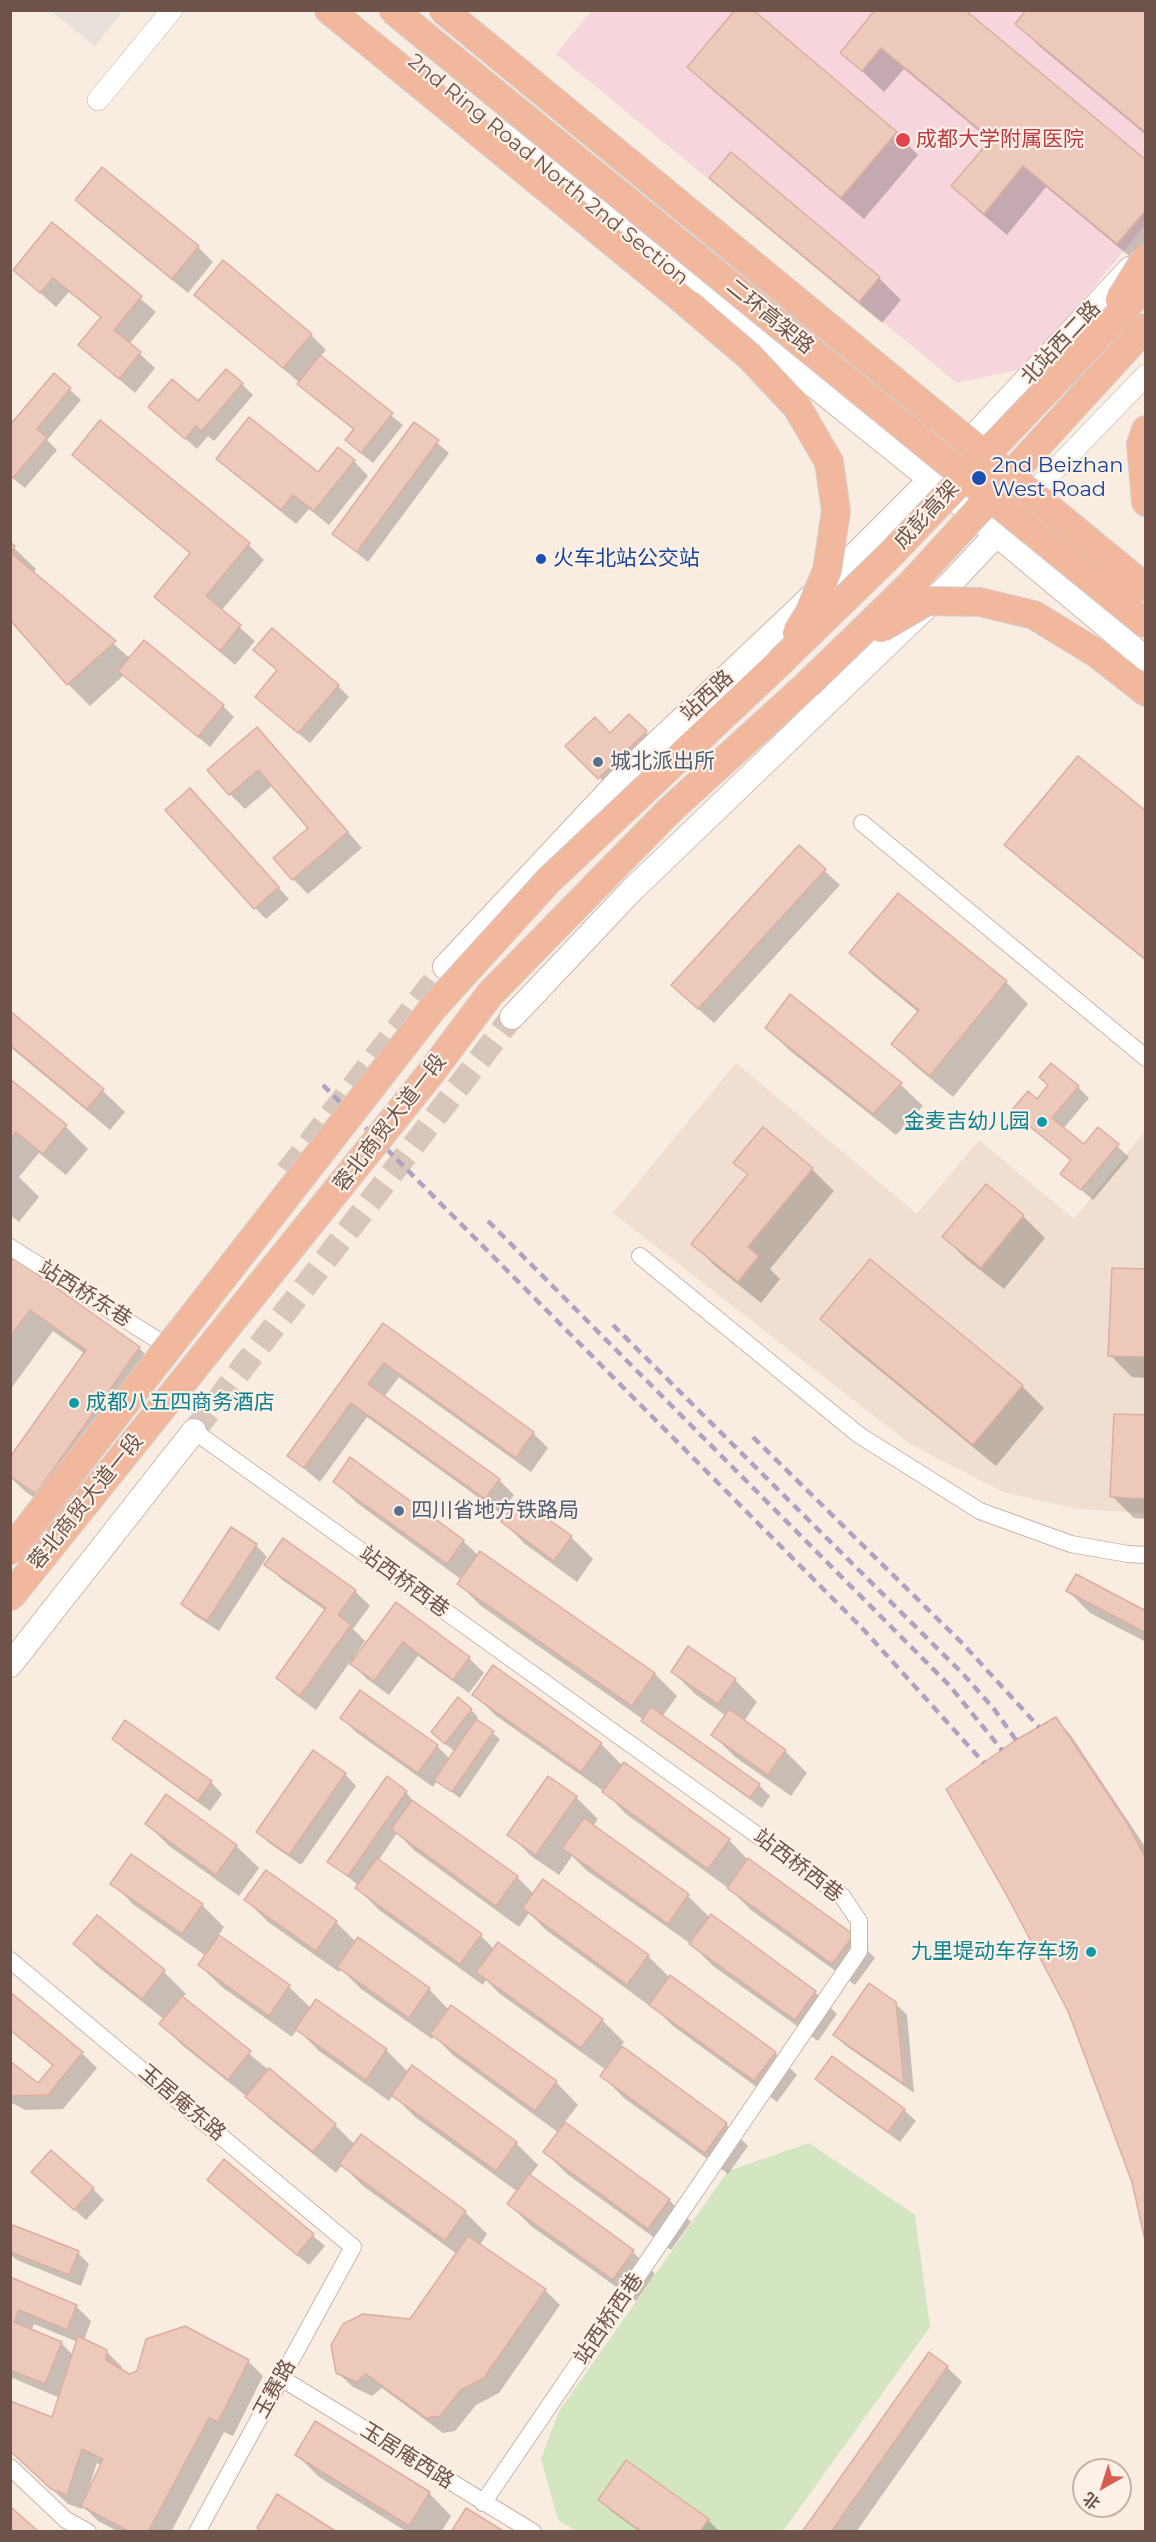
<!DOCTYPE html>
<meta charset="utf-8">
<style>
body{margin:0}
#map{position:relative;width:1156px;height:2542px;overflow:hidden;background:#f9ede1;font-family:Montserrat,"Noto Sans SC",sans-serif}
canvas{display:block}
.frame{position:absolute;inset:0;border:12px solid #6e534b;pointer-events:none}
.north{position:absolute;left:1072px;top:2458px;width:60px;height:60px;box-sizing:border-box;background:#fdf1e7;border:2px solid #c4b2a9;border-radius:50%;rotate:219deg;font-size:16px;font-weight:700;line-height:24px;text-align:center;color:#6e534b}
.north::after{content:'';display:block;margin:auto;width:21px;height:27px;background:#d95e51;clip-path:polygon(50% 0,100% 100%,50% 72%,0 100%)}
</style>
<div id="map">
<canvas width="1156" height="2542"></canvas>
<div class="frame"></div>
<div class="north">北</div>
</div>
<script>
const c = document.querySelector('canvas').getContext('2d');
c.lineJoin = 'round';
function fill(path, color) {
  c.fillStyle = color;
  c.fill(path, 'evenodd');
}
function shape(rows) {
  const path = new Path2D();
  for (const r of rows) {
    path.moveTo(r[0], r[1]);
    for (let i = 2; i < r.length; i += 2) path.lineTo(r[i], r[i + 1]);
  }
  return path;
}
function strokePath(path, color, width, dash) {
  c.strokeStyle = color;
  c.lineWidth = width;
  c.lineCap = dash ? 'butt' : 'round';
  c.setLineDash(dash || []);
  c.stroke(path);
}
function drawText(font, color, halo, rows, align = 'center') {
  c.font = font + ' Montserrat,"Noto Sans SC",sans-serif';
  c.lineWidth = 4.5;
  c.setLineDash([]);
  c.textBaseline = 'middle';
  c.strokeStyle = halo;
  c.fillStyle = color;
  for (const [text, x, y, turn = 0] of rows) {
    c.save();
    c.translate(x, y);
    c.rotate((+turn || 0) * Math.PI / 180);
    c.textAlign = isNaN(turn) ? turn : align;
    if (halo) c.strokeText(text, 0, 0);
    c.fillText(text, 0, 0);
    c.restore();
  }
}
const residential = shape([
 [736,1063,917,1214,979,1140,1074,1219,1145,1131,1145,1513,1077,1509,1003,1492,910,1444,613,1213]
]);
const industrial = shape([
 [51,11,123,11,95,46]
]);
const medical = shape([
 [591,11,1145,11,1145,225,1027,368,957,383,556,54]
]);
const green = shape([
 [809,2143,915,2215,930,2327,783,2531,576,2531,558,2520,541,2459,559,2411,728,2171]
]);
const shadow = shape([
 [877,10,1146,162,1146,259,1140,265,1046,187,1007,235,975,208,953,186,991,141,904,69,884,92,842,52],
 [1146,10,1146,135,1039,46,1017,24],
 [689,67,896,133,918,155,864,219,711,89],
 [103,169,198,247,213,262,188,293,92,215,77,200],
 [712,178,879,278,901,300,882,323,734,200],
 [52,224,156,312,129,344,155,368,135,393,80,345,102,319,69,292,56,307,15,270],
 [196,295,311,335,326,350,320,357,403,425,373,463,358,451,355,431,310,395,300,383],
 [55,376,81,400,47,440,57,450,25,488,10,476],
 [242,384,253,395,214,441,208,436,197,449,150,407,198,403],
 [100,422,249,545,264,560,221,611,255,641,235,665,156,597,191,554,74,455],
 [415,424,449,453,368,562,334,534],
 [218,459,318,475,354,461,368,476,329,525,309,509,296,524,233,473],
 [10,544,36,569,33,574,131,659,223,706,234,717,210,747,124,675,90,706,68,684,10,618],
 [338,686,349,697,310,743,268,708],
 [629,716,657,743,611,789,568,746,610,735],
 [257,729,362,848,308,894,293,879,310,828,273,785,245,809,230,794],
 [190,790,289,899,266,919,255,908],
 [1146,813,1146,961,1021,860,1006,845],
 [799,847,840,885,714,1023,688,1000],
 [899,895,1006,982,1028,1004,953,1097,915,1066,893,1044,918,1012,873,975,851,953],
 [790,996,901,1085,923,1106,896,1135,789,1050,767,1028],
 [10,1013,102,1090,125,1112,110,1130,10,1047],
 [10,1081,66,1127,88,1149,66,1175,39,1153,19,1177,39,1197,19,1222,10,1215],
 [1050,1086,1078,1087,1089,1098,1063,1129,1084,1146,1098,1129,1129,1157,1093,1200,1062,1173,1072,1161,1013,1111,1037,1101],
 [736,1162,812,1169,834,1191,770,1269,780,1279,761,1303,715,1266,693,1244,749,1176],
 [986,1186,1023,1216,1045,1238,1004,1289,966,1259,944,1237],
 [14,1260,139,1348,161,1370,59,1515,26,1492,10,1477,10,1460,85,1354,53,1331,10,1390,10,1265],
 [1146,1271,1146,1378,1132,1377,1110,1355],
 [822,1319,1022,1386,1044,1408,996,1466,844,1341],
 [383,1325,533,1433,548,1448,531,1472,399,1377,384,1397,499,1480,514,1495,500,1513,367,1417,320,1482,289,1456],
 [1146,1417,1146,1519,1134,1518,1112,1496],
 [351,1459,463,1541,479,1556,481,1553,655,1674,677,1696,662,1717,759,1785,770,1796,762,1808,655,1732,644,1720,481,1606,459,1584,462,1580,357,1503,335,1481],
 [519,1500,571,1537,593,1559,577,1582,525,1544,503,1522],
 [256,1545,267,1557,219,1631,194,1615,183,1604],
 [266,1564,355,1591,370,1606,353,1629,365,1641,354,1657,356,1659,396,1604,469,1658,484,1673,469,1693,418,1656,389,1695,367,1679,350,1662,316,1710,293,1693,278,1678,326,1611,281,1579],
 [1068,1591,1146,1612,1146,1642,1090,1613],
 [673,1672,735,1680,757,1702,744,1721,785,1751,807,1773,791,1796,735,1757,713,1735,726,1716,695,1694],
 [474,1694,601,1744,623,1766,729,1840,749,1861,853,1936,875,1958,855,1985,751,1910,731,1890,626,1814,605,1792,496,1716],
 [471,1710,478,1717,476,1720,500,1739,460,1798,437,1781,433,1787,357,1733,342,1718,437,1746,450,1759,455,1752,440,1739],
 [1055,1719,1070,1734,1146,1848,1146,2238],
 [114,1739,211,1782,222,1794,210,1811,125,1750],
 [314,1753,345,1774,356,1786,301,1865,269,1843,258,1832],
 [387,1778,406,1792,416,1805,517,1877,534,1894,648,1956,670,1978,775,2053,797,2075,777,2102,673,2026,651,2004,650,2006,546,1930,529,1913,519,1927,415,1851,397,1833,378,1861,481,1936,494,1949,602,2020,624,2042,620,2047,726,2124,748,2146,728,2174,624,2098,602,2076,606,2070,500,1994,486,1980,483,1985,379,1910,357,1888,358,1885,329,1862],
 [166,1797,236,1846,259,1868,239,1896,169,1846,147,1824],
 [576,1797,598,1819,593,1826,688,1896,710,1918,815,1992,837,2014,818,2041,713,1966,691,1944,586,1870,572,1856,559,1875,531,1856,509,1834],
 [112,1883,202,1905,224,1927,218,1936,289,1987,311,2008,316,2001,386,2050,409,2073,412,2067,516,2143,538,2165,530,2176,633,2252,655,2274,636,2301,531,2226,509,2204,518,2192,415,2117,393,2095,389,2101,319,2051,297,2029,292,2037,222,1987,199,1965,206,1956,134,1905],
 [246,1900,336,1922,356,1942,429,1989,449,2010,556,2082,578,2105,564,2123,669,2200,691,2222,671,2250,567,2174,545,2152,559,2133,454,2056,434,2036,432,2039,361,1989,341,1969,339,1972,268,1922],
 [75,1944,164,1972,186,1994,182,1998,335,2125,355,2145,361,2136,465,2212,487,2234,480,2245,545,2290,560,2305,499,2393,476,2405,455,2431,443,2433,382,2388,372,2396,353,2387,337,2372,411,2320,457,2254,363,2186,342,2165,336,2173,270,2119,251,2100,183,2046,161,2024,165,2020,97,1966],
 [895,2003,907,2015,914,2093,846,2046,835,2035],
 [10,2030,82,2053,97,2068,63,2109,25,2110,10,2102,10,2063,38,2085,53,2066],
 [833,2058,904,2110,916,2121,900,2142,828,2090,817,2079],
 [224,2161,325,2246,309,2265,220,2191],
 [44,2183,93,2189,104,2200,86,2220],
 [10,2236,78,2253,89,2264,81,2286,17,2260,10,2254],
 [10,2279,76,2306,91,2321,84,2340,106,2351,122,2367,121,2371,129,2376,248,2361,263,2376,233,2436,224,2432,171,2532,119,2532,98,2521,83,2506,82,2509,68,2504,10,2450,53,2419,60,2398,10,2377],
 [34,2324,78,2342,73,2355,61,2343,31,2331],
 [97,2463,101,2465,91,2488,89,2487],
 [947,2367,962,2382,856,2532,804,2532],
 [297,2455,429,2493,451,2516,441,2532,407,2532,319,2477],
 [600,2500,708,2520,719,2531,640,2532,611,2511]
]);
const building = shape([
 [735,10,753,10,897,132,841,198,687,67,735,10],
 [875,10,965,10,1146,160,1146,210,1117,244,1023,166,984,214,951,186,991,139,881,48,862,71,840,53,875,10],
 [1026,10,1146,10,1146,133,1015,24,1026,10],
 [731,152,880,277,859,302,709,178,731,152],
 [102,167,199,246,172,279,75,200,102,167],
 [52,222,142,296,114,330,141,352,119,379,78,345,101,317,53,278,40,293,13,270,52,222],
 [223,260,312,334,283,368,194,295,223,260],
 [320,355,393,413,361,453,345,440,354,429,297,384,320,355],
 [226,369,243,383,202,431,196,426,185,439,148,407,172,379,198,401,226,369],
 [54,373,71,388,37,429,47,438,13,478,10,476,10,425,54,373],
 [249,417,318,472,338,447,355,460,314,511,293,495,281,510,216,459,249,417],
 [100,420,250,543,206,596,241,625,220,651,154,597,190,553,72,455,100,420],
 [414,422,439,440,357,552,332,534,414,422],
 [10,542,15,546,11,553,116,641,67,685,10,620,10,542],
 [272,628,339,685,298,733,255,697,277,670,253,650,272,628],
 [144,640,224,705,198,737,118,671,144,640],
 [629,714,647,731,598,779,565,746,595,717,610,733,629,714],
 [257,727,348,832,292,880,273,858,308,828,258,770,229,795,207,770,257,727],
 [1078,756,1146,811,1146,960,1004,845,1078,756],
 [190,788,279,887,254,909,165,810,190,788],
 [799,845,826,869,698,1009,671,985,799,845],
 [898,893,1007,981,930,1076,891,1044,919,1010,849,953,898,893],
 [790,994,902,1083,873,1114,765,1028,790,994],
 [10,1011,104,1089,87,1109,10,1045,10,1011],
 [1051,1063,1079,1086,1052,1118,1084,1144,1098,1127,1119,1144,1081,1190,1060,1174,1071,1160,1011,1111,1028,1091,1037,1099,1048,1085,1039,1077,1051,1063],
 [10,1079,67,1125,43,1154,16,1132,10,1139,10,1079],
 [763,1127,813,1168,748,1247,759,1256,738,1282,691,1244,748,1174,733,1163,763,1127],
 [986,1184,1024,1215,981,1268,942,1237,986,1184],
 [14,1258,140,1347,36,1494,10,1476,10,1457,86,1350,30,1310,10,1337,10,1263,14,1258],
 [870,1259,1023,1385,973,1445,820,1319,870,1259],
 [1112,1268,1146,1269,1146,1357,1108,1356,1112,1268],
 [383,1323,534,1432,516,1458,384,1363,368,1384,500,1479,485,1499,351,1403,304,1468,287,1456,383,1323],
 [1114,1414,1146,1415,1146,1499,1110,1497,1114,1414],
 [350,1457,464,1540,447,1564,333,1482,350,1457],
 [519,1498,572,1536,554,1561,501,1522,519,1498],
 [231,1527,257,1544,207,1621,181,1604,231,1527],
 [283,1538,356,1590,338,1615,351,1625,300,1696,276,1678,326,1608,264,1565,283,1538],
 [480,1551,655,1673,632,1706,457,1584,480,1551],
 [1076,1574,1146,1611,1146,1633,1066,1591,1076,1574],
 [396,1602,470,1657,453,1680,403,1642,374,1681,350,1664,396,1602],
 [688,1646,736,1679,718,1704,671,1672,688,1646],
 [493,1665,602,1743,581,1772,472,1695,493,1665],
 [360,1690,438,1745,418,1773,340,1718,360,1690],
 [458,1697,472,1709,445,1744,431,1732,458,1697],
 [651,1707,760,1784,750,1798,641,1721,651,1707],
 [729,1709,786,1750,768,1775,711,1735,729,1709],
 [1056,1717,1126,1821,1146,1859,1146,2245,1132,2182,1068,2011,1006,1894,946,1789,1016,1740,1056,1717],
 [476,1719,494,1731,452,1792,434,1780,476,1719],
 [125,1720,212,1781,198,1801,112,1739,125,1720],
 [313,1750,346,1773,289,1855,256,1832,313,1750],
 [624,1762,730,1839,708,1869,602,1792,624,1762],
 [387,1776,407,1791,348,1876,327,1862,387,1776],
 [548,1776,577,1796,536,1855,507,1835,548,1776],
 [166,1794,237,1845,216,1875,145,1824,166,1794],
 [412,1800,518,1876,496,1906,391,1829,412,1800],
 [584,1818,689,1894,668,1924,562,1848,584,1818],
 [131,1854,203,1904,182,1934,110,1884,131,1854],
 [377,1858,482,1934,460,1964,355,1888,377,1858],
 [748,1858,854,1935,832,1964,727,1888,748,1858],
 [266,1870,337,1921,316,1951,244,1900,266,1870],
 [543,1879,649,1955,627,1985,522,1908,543,1879],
 [711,1914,816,1991,795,2020,689,1944,711,1914],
 [97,1915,165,1970,142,1999,73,1944,97,1915],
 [219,1935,290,1985,269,2016,198,1965,219,1935],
 [358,1937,430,1988,409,2018,337,1967,358,1937],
 [498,1942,603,2019,581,2048,476,1972,498,1942],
 [670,1975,776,2052,754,2081,649,2005,670,1975],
 [869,1983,896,2002,904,2084,833,2035,869,1983],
 [10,1992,83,2052,48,2095,10,2096,10,2061,38,2083,53,2065,10,2030,10,1992],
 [182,1996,251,2051,228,2080,159,2024,182,1996],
 [316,1999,387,2049,366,2080,295,2029,316,1999],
 [451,2005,557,2081,535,2111,430,2034,451,2005],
 [622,2046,727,2123,705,2153,600,2076,622,2046],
 [832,2056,905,2109,888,2132,815,2079,832,2056],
 [412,2065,517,2142,496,2171,391,2095,412,2065],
 [269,2068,336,2124,313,2152,245,2097,269,2068],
 [565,2122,670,2199,648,2229,543,2152,565,2122],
 [361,2134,466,2211,445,2241,339,2164,361,2134],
 [51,2150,94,2188,74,2210,31,2172,51,2150],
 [224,2159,314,2234,297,2255,207,2180,224,2159],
 [529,2174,634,2250,613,2280,507,2204,529,2174],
 [13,2225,79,2251,69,2275,10,2252,10,2232,13,2225],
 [468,2236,546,2289,484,2378,461,2390,440,2416,426,2418,366,2374,356,2382,336,2373,331,2345,343,2324,363,2314,410,2319,468,2236],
 [10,2277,77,2305,67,2330,19,2310,14,2322,62,2342,45,2384,10,2370,10,2277],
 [185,2326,249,2360,218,2422,209,2418,148,2532,130,2532,81,2506,103,2459,82,2449,67,2495,51,2489,10,2451,10,2401,52,2417,78,2336,107,2350,106,2360,129,2374,137,2371,146,2339,185,2326],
 [929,2352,948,2366,831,2532,802,2532,929,2352],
 [315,2421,430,2492,409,2526,295,2455,315,2421],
 [626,2460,709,2519,699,2532,642,2532,598,2500,626,2460],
 [277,2494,337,2532,263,2532,257,2528,277,2494],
 [12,2508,39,2532,10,2532,12,2508],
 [466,2508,505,2532,451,2532,466,2508]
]);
const secondaryTunnel = shape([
 [287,1172,445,967],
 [194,1431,512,1017]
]);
const minor = shape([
 [862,823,1146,1058],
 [10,1247,159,1341],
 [640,1256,859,1435,980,1511,1071,1544,1128,1554,1146,1555],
 [194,1431,842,1896,859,1921,859,1951,483,2503],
 [10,1960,353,2247,197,2532],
 [281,2378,533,2532],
 [10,2467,66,2520,88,2532]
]);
const tertiary = shape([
 [98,100,172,10],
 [1041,484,1146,375]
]);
const secondary = shape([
 [501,133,930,479,1146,659],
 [445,967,634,765,850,560,977,433,1130,269],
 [512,1017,630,892,948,586,1007,523],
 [10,1665,194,1431]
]);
const trunk = shape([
 [329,10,688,304],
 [1146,430,1141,444,1146,502],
 [1096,653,1146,692],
 [656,779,779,663],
 [670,810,808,684]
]);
const rail = shape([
 [323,1085,863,1629,984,1763],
 [488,1221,949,1685,1002,1750],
 [613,1325,963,1674,994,1709,1016,1740],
 [753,1437,963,1644,1039,1727]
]);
const trunkBridge = shape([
 [393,10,1146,624],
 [443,10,1146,588],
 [1120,300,1146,258],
 [688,304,749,356,797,407,829,462,836,511,827,570,810,612,797,633],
 [881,628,927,601,980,602,1034,615,1096,653],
 [779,663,891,554,1146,286],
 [808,684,911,584,1146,327],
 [10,1551,432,1009,548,881,656,779],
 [10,1597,430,1074,490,994,670,810]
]);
const markers = [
 [903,140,8,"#e0444e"],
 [979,478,8,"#1a4fb4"],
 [541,559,6,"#1a4fb4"],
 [598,762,6,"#5c6f8a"],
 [1042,1122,6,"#0f9aa8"],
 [74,1403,6,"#0f9aa8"],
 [399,1511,6,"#5c6f8a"],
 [1091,1952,6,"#0f9aa8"]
];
const healthNames = [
 ["成都大学附属医院",916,140]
];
const streetNames = [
 ["2nd Ring Road North 2nd Section",548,170,39],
 ["二环高架路",770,317,39],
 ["北站西二路",1061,343,-47],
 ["成彭高架",927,515,-47],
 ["站西路",707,696,-43],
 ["蓉北商贸大道一段",390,1123,-52],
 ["站西桥东巷",85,1294,32],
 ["蓉北商贸大道一段",86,1502,-51],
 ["站西桥西巷",404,1582,36],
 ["站西桥西巷",798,1866,37],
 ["玉居庵东路",182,2103,40],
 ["站西桥西巷",609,2319,-56],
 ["玉赛路",275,2389,-61],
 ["玉居庵西路",407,2456,32]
];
const transitNames = [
 ["2nd Beizhan",992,466],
 ["West Road",992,490],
 ["火车北站公交站",553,559]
];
const serviceNames = [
 ["城北派出所",610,762],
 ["四川省地方铁路局",411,1511]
];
const cultureNames = [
 ["金麦吉幼儿园",1030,1122],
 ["成都八五四商务酒店",86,1403,"left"],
 ["九里堤动车存车场",1079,1952]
];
fill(residential, '#f0ded0');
fill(industrial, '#e9e0dc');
fill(medical, '#f6d5dd');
fill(green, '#d4e5c2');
fill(shadow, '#0003');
fill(building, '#ecc9bb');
strokePath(building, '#ddae9d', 1.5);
strokePath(secondaryTunnel, '#d6c6bc', 24, [24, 12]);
strokePath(minor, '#c9b4aa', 18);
strokePath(tertiary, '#c9b4aa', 22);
strokePath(secondary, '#ceb5aa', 26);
strokePath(trunk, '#d6cfcd', 30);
strokePath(minor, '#fff', 16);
strokePath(tertiary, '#fff', 21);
strokePath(secondary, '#fff', 24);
strokePath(trunk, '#f1b89e', 28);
strokePath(rail, '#afa2c1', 4.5, [9, 6]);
strokePath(trunkBridge, '#d6cfcd', 30, []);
strokePath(trunkBridge, '#f1b89e', 28);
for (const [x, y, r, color] of markers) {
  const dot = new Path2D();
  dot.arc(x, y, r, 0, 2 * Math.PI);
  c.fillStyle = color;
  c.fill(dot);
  strokePath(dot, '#fdf1e7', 2);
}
drawText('21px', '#be3a42', '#fdf1e7', healthNames, 'left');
drawText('21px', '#6e534b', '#fdf1e7', streetNames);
drawText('21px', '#164399', '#fdf1e7', transitNames, 'left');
drawText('21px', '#4e5e75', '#fdf1e7', serviceNames, 'left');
drawText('21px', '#0d838f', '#fdf1e7', cultureNames, 'right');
</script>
